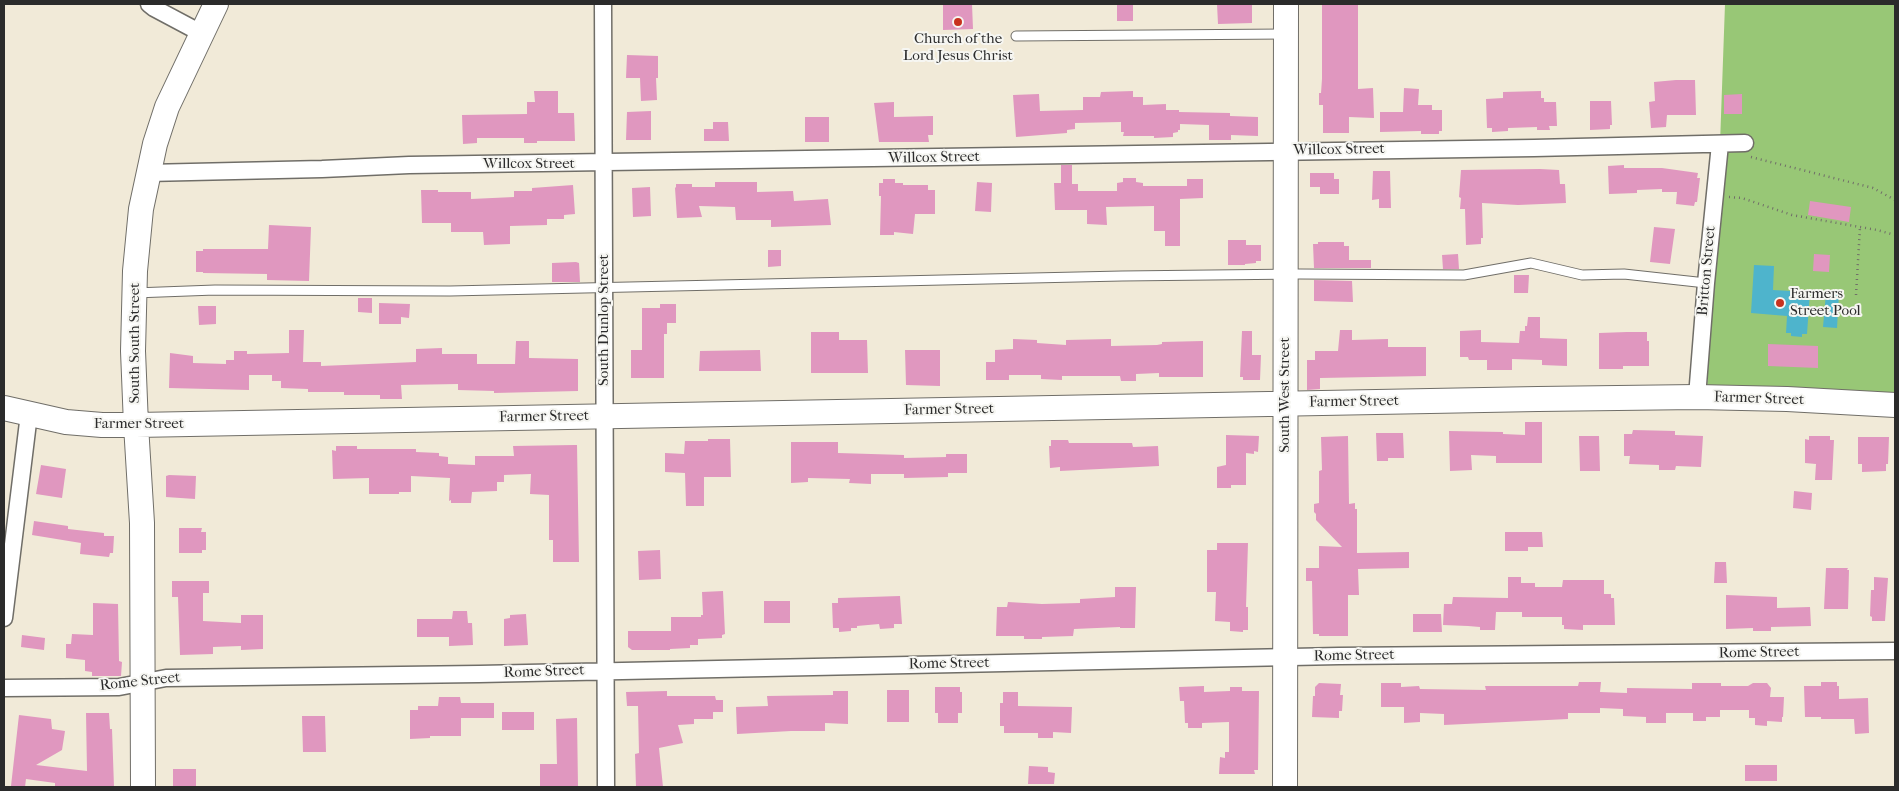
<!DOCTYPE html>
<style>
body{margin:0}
#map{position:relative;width:1899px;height:791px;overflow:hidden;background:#f1ead8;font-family:"IM FELL French Canon",serif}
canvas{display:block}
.frame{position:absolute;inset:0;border:5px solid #2b2b2b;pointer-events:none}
</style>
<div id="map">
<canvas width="1899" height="791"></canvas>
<div class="frame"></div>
</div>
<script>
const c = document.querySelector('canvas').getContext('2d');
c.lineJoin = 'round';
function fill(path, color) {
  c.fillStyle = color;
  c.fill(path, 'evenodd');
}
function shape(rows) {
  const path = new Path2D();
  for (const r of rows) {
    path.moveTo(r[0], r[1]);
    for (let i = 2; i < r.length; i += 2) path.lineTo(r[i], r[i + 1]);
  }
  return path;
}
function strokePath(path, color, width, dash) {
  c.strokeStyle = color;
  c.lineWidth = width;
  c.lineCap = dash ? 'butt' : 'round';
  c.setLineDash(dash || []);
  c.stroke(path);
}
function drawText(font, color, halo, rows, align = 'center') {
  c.font = font + ' "IM FELL French Canon",serif';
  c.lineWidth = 4;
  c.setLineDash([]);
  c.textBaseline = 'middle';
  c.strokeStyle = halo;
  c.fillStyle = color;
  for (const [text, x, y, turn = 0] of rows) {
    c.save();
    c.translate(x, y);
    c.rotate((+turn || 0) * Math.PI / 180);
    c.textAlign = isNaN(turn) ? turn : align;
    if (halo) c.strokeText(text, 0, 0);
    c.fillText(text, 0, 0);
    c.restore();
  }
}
const green = shape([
 [1725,4,1895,4,1895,397,1707,387,1720,144]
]);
const water = shape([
 [1754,265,1774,266,1773,290,1810,292,1807,334,1802,334,1802,337,1791,336,1791,333,1786,333,1787,316,1751,313],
 [1826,293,1839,294,1837,328,1823,327]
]);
const building = shape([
 [943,4,972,4,973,29,943,30],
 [1117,4,1133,4,1133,21,1117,21],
 [1217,4,1252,4,1252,23,1218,24],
 [1322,4,1358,4,1358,89,1373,88,1374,118,1349,117,1349,133,1323,133,1323,105,1319,105,1319,93,1321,93,1322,79],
 [627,55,658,56,658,78,656,78,657,100,641,101,640,78,626,78],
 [1676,80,1695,80,1696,115,1667,115,1666,127,1651,128,1649,102,1655,101,1654,82],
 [1404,88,1419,89,1418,105,1432,105,1432,110,1442,110,1442,131,1439,131,1439,134,1421,134,1421,131,1380,132,1380,112,1403,112],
 [534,91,558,91,558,113,574,113,575,141,537,141,537,143,524,143,524,138,477,138,477,143,463,144,462,115,527,114,527,102,535,102],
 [1133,91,1133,97,1143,97,1143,105,1166,104,1166,110,1179,110,1179,112,1230,113,1230,116,1258,117,1258,136,1231,135,1231,140,1209,140,1209,125,1180,124,1180,130,1178,130,1178,132,1173,133,1173,137,1154,138,1154,136,1123,136,1124,132,1121,132,1121,122,1075,123,1075,129,1067,130,1067,133,1016,137,1013,95,1039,94,1040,111,1083,110,1083,97,1100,97,1101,92],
 [1541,91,1541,98,1544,98,1544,102,1556,102,1557,126,1549,126,1550,130,1537,130,1537,127,1508,128,1508,131,1492,132,1492,128,1487,128,1486,99,1503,98,1503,92],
 [1742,94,1742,114,1724,114,1724,95],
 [1590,101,1611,101,1612,125,1610,125,1610,129,1590,130],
 [894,102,894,117,933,116,933,135,928,135,929,142,879,142,874,103],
 [651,111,651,140,626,140,627,112],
 [805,117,829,117,829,142,805,142],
 [713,122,728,122,729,141,704,141,704,129,713,129],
 [1061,165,1072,165,1072,184,1078,184,1078,191,1117,191,1117,183,1123,182,1123,178,1136,178,1136,182,1143,183,1143,186,1187,186,1187,179,1203,179,1203,198,1180,199,1180,246,1165,246,1165,231,1154,231,1154,206,1106,207,1107,225,1087,224,1087,210,1055,210,1054,183,1061,183],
 [1624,165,1624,168,1662,168,1698,173,1697,178,1700,178,1697,202,1695,202,1694,206,1676,204,1677,192,1662,192,1662,189,1637,190,1637,193,1609,194,1608,166],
 [1540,169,1559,170,1560,184,1565,184,1566,203,1518,205,1482,203,1483,238,1481,238,1481,244,1466,245,1465,209,1460,209,1461,198,1459,197,1461,170],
 [1373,171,1390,171,1391,208,1379,208,1379,199,1372,200],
 [1310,173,1334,173,1334,179,1339,179,1339,194,1320,194,1320,187,1310,187],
 [883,179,895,179,895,183,903,183,903,185,928,185,928,190,935,190,935,214,915,214,913,234,894,232,894,235,880,235,881,196,879,196,879,183,883,183],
 [715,182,757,182,757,192,793,191,794,201,828,199,831,225,771,227,771,220,736,220,735,207,699,206,702,217,677,218,675,188,676,187,676,184,692,184,692,187,715,187],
 [977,182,992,183,991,212,975,211],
 [573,185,575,214,564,215,564,219,547,219,547,225,510,226,510,244,484,245,483,232,451,232,451,223,422,223,421,190,438,190,438,192,471,192,471,199,514,197,514,191,532,191,532,188],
 [650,187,651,216,633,217,632,188],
 [1810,201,1851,207,1849,222,1808,215],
 [269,225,311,227,309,281,267,280,267,274,203,273,203,272,196,272,196,251,203,251,203,249,268,249],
 [1654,227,1675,229,1670,264,1650,262],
 [1228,240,1246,240,1246,245,1261,245,1261,261,1256,261,1256,263,1245,264,1245,265,1228,265],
 [1318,242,1344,242,1344,246,1349,246,1349,260,1371,260,1371,268,1314,268,1313,244,1318,244],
 [768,250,781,250,781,266,768,267],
 [1458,254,1459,269,1443,269,1442,255],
 [1814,254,1830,255,1829,272,1813,271],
 [576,262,579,263,580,282,552,282,552,263],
 [1514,275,1529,275,1528,293,1514,293],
 [1314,280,1352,281,1353,302,1314,301],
 [358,298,372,298,372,313,358,312],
 [379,303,410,304,409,318,401,317,401,324,379,324],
 [660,304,676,304,676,323,667,323,667,334,664,334,664,378,631,378,631,350,642,350,642,308,660,308],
 [198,306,216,306,216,324,199,325],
 [1528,317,1540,317,1540,338,1567,339,1567,366,1542,365,1542,360,1512,359,1512,370,1487,370,1487,360,1469,360,1468,357,1460,357,1460,331,1481,330,1481,342,1519,343,1520,331,1525,331,1525,326,1527,326],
 [289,330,304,330,303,362,321,362,321,366,416,362,416,349,442,348,442,354,477,354,477,364,515,364,516,341,529,341,529,358,578,359,578,391,494,393,494,391,458,390,458,384,401,385,402,399,380,399,380,395,344,395,344,392,308,392,308,389,281,388,281,381,272,381,272,375,249,375,249,390,169,388,170,353,193,356,193,363,226,364,226,360,234,360,234,351,247,351,247,354,289,353],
 [1340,330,1352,330,1352,340,1388,339,1388,347,1426,347,1426,376,1320,378,1320,389,1307,390,1307,360,1315,360,1315,351,1338,351],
 [1242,331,1252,331,1252,355,1261,355,1260,380,1243,380,1243,377,1240,377],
 [811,332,839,332,839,340,867,340,868,373,811,373],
 [1627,332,1647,332,1647,341,1649,341,1649,366,1623,366,1623,369,1599,369,1599,333],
 [1013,339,1037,340,1037,343,1066,345,1066,340,1111,339,1111,346,1157,345,1162,344,1162,342,1203,341,1203,377,1159,377,1159,373,1136,374,1136,381,1121,381,1120,376,1062,376,1062,380,1041,379,1041,375,1009,375,1009,380,986,380,986,362,995,362,995,350,1013,349],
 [1768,344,1818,346,1818,368,1768,366],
 [760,350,761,371,699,371,700,351],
 [905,350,940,350,940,386,906,385],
 [1525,422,1542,422,1542,463,1496,463,1496,456,1471,455,1472,470,1450,471,1449,431,1503,432,1503,434,1525,435],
 [1633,430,1675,431,1675,435,1703,436,1701,467,1676,466,1675,470,1659,470,1659,465,1629,464,1630,456,1624,456,1624,434,1632,434],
 [1376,433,1403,433,1404,458,1388,458,1388,461,1377,461],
 [1226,435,1259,436,1258,452,1254,451,1254,454,1246,453,1246,485,1231,485,1231,488,1217,488,1217,467,1226,465],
 [1348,436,1349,504,1355,503,1355,509,1357,509,1357,553,1409,552,1409,568,1358,569,1359,595,1348,595,1348,636,1319,636,1319,634,1313,634,1312,581,1306,581,1306,568,1319,568,1319,546,1342,547,1316,520,1316,514,1314,512,1314,504,1319,503,1319,471,1322,470,1321,437],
 [1579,436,1599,436,1600,471,1580,471],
 [1809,436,1830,436,1830,440,1834,440,1832,480,1815,480,1816,464,1805,463,1805,439,1809,440],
 [1858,437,1889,437,1888,464,1886,464,1886,471,1862,472,1862,464,1858,464],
 [708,439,730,439,731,477,704,477,704,506,686,506,685,473,665,472,665,453,684,454,685,441,708,441],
 [1051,440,1068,440,1069,443,1132,443,1133,447,1158,446,1159,466,1060,471,1060,467,1050,468,1049,446,1051,446],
 [791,442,838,442,838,453,904,455,904,458,946,457,946,454,967,454,967,473,948,473,948,477,904,478,904,474,871,474,871,484,849,483,850,479,808,478,808,482,791,483],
 [574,445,577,445,579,562,553,562,553,540,549,540,549,495,530,494,531,474,504,475,504,482,497,482,497,491,472,492,471,503,451,503,451,500,449,501,450,478,411,476,411,492,399,492,399,494,369,494,369,478,333,479,332,450,336,451,336,446,357,446,357,449,416,449,416,452,439,453,439,456,448,457,448,464,475,465,475,456,514,456,513,446],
 [41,465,66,469,62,498,36,494],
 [169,475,196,476,195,499,166,497,166,476],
 [1794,491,1812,493,1811,510,1793,508],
 [34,521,68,526,68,529,104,533,104,536,114,536,113,553,110,553,109,557,80,554,81,543,32,535],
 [179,528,202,528,201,532,206,532,206,550,202,550,202,553,179,553],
 [1505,532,1542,532,1543,547,1528,547,1528,551,1505,551],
 [1217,543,1248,543,1246,607,1248,607,1248,630,1243,630,1243,632,1230,631,1230,622,1215,621,1216,592,1207,592,1207,550,1217,550],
 [660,550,661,579,639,580,638,551],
 [1715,562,1726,562,1727,583,1714,583],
 [1826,568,1848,568,1847,570,1849,570,1848,609,1824,609],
 [1508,577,1521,577,1521,583,1535,583,1535,587,1562,587,1563,580,1604,580,1604,594,1611,594,1611,598,1614,598,1615,625,1583,625,1583,630,1564,629,1564,625,1562,625,1562,617,1522,617,1522,612,1496,612,1495,630,1480,630,1480,627,1468,626,1443,625,1444,604,1452,604,1453,597,1508,598],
 [1874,577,1888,578,1885,621,1872,621,1872,617,1870,616,1871,590,1874,590],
 [172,581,209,581,209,593,203,593,203,621,241,623,241,615,263,615,263,649,241,650,241,646,213,647,213,654,180,655,178,597,172,597],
 [1115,587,1136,587,1135,628,1120,628,1120,627,1074,629,1073,636,1042,637,1042,639,1024,639,1024,636,996,636,997,607,1007,607,1008,602,1042,604,1080,603,1080,599,1115,597],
 [723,591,725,634,722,635,722,638,698,639,698,645,690,645,690,648,670,649,670,650,632,650,628,647,628,631,671,631,671,617,701,617,701,615,703,615,702,592],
 [1726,595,1777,597,1777,608,1810,607,1811,626,1771,627,1771,631,1753,631,1753,628,1726,629],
 [900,596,902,624,894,624,894,628,880,629,879,624,857,626,857,628,851,628,851,631,839,632,839,628,833,628,832,603,838,603,838,598],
 [764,601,790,601,790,623,764,623],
 [93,603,118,604,119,661,122,662,121,676,92,676,92,672,85,671,85,660,66,658,66,644,71,644,72,634,93,635],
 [453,611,467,611,468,623,472,623,473,645,449,646,449,637,417,637,417,619,452,619],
 [526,614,528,645,504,646,504,619,510,618,510,615],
 [1413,614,1441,614,1442,632,1413,632],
 [22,635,45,638,44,650,21,647],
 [1579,682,1601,682,1600,692,1627,693,1627,688,1692,689,1692,683,1721,683,1721,686,1748,686,1753,683,1767,683,1771,688,1770,697,1784,697,1783,717,1782,717,1782,722,1767,721,1767,726,1755,725,1755,718,1749,718,1749,710,1720,710,1720,717,1706,717,1706,721,1693,721,1693,713,1666,713,1666,723,1646,723,1646,717,1623,716,1623,709,1600,708,1600,713,1568,713,1568,719,1444,725,1444,714,1420,713,1420,722,1404,723,1404,707,1381,707,1381,683,1401,683,1401,687,1419,686,1420,689,1486,690,1485,686,1578,686],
 [1821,682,1837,682,1837,686,1839,686,1839,699,1868,698,1869,733,1855,734,1854,719,1821,719,1821,717,1805,717,1804,686,1821,686],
 [1319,683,1341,684,1340,695,1343,695,1342,711,1339,711,1339,718,1312,717,1313,696,1315,696,1315,687],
 [1204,686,1204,692,1230,691,1230,687,1242,687,1242,691,1259,691,1258,770,1254,770,1255,774,1219,774,1220,757,1225,758,1225,752,1229,752,1229,722,1202,723,1202,728,1188,728,1188,723,1185,723,1184,701,1180,701,1179,687],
 [935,687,960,687,960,692,962,692,962,713,958,713,958,723,938,723,938,713,935,713],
 [887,690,909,690,909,722,887,722],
 [667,691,667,696,715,696,716,700,723,700,723,712,713,712,713,719,694,719,694,724,678,725,683,743,659,748,663,787,636,787,635,754,639,753,638,706,627,706,626,692],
 [833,691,848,691,848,724,825,723,825,731,791,731,737,734,736,707,768,706,767,696,833,695],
 [1003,692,1018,692,1018,706,1072,707,1071,733,1053,732,1053,738,1038,738,1038,733,1004,733,1004,726,1000,726,1000,703,1003,703],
 [439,697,460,697,461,703,494,703,494,718,461,718,461,736,430,736,430,738,410,739,410,710,418,710,418,706,438,706],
 [502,712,534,712,534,730,502,730],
 [86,713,109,713,110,729,112,729,114,787,55,787,55,783,26,779,25,787,11,786,19,715,51,719,52,729,65,731,62,750,36,765,87,771],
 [302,716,325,716,326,752,303,752],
 [577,718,578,787,540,787,540,764,557,764,556,719],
 [1745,765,1777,765,1777,781,1745,781],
 [1029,766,1048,767,1048,772,1055,773,1054,784,1028,784],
 [173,769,196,769,196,787,173,787]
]);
const path = shape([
 [1751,157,1873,188,1895,200],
 [1729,197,1742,198,1792,215,1877,230,1895,235],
 [1856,295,1860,227]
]);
const lane = shape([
 [1016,36,1286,34],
 [134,293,215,290,450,291,1122,276,1300,274,1464,275,1531,263,1582,275,1624,274,1706,283]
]);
const street = shape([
 [149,4,154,8,201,33],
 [603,4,606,787],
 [147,173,322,169,409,165,1534,148,1745,143],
 [1697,397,1706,283,1720,144],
 [4,618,29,414],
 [4,688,119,687,166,678,479,674,1339,656,1895,651]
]);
const secondary = shape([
 [4,408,66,422,102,425,136,425,1538,399,1697,397,1787,399,1895,405],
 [143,787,142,523,136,425,133,351,135,271,141,209,155,144,167,107,216,4],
 [1285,787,1286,4]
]);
const markers = [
 [958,22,5,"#c8321e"],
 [1780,303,5,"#c8321e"]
];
const poiNames = [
 ["Church of the",958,39],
 ["Lord Jesus Christ",958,56],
 ["Farmers",1790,294,"left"],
 ["Street Pool",1790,311,"left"]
];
const streetNames = [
 ["Willcox Street",1339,150,-1],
 ["Willcox Street",934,158,-1],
 ["Willcox Street",529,164],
 ["Britton Street",1707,271,-85],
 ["South Dunlop Street",604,320,-90],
 ["South South Street",135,343,-90],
 ["South West Street",1285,395,-90],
 ["Farmer Street",1759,399,2],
 ["Farmer Street",1354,402,-1],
 ["Farmer Street",949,410,-1],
 ["Farmer Street",544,417,-1],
 ["Farmer Street",139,424],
 ["Rome Street",1759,653,-1],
 ["Rome Street",1354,656,-1],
 ["Rome Street",949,664,-1],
 ["Rome Street",544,672,-2],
 ["Rome Street",140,682,-6]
];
fill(green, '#98c776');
fill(water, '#4eb4cc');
fill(building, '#e097bf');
strokePath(lane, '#706e68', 11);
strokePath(street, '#706e68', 19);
strokePath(secondary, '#706e68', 26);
strokePath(path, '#706e68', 2.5, [1, 4]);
strokePath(lane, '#fff', 9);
strokePath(street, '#fff', 16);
strokePath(secondary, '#fff', 24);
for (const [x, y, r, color] of markers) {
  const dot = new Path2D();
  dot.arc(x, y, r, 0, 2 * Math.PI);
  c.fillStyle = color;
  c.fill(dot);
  strokePath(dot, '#f6f6f2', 2);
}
drawText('15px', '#2b2b2b', '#f6f6f2', poiNames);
drawText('15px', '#2b2b2b', '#f6f6f2', streetNames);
</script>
